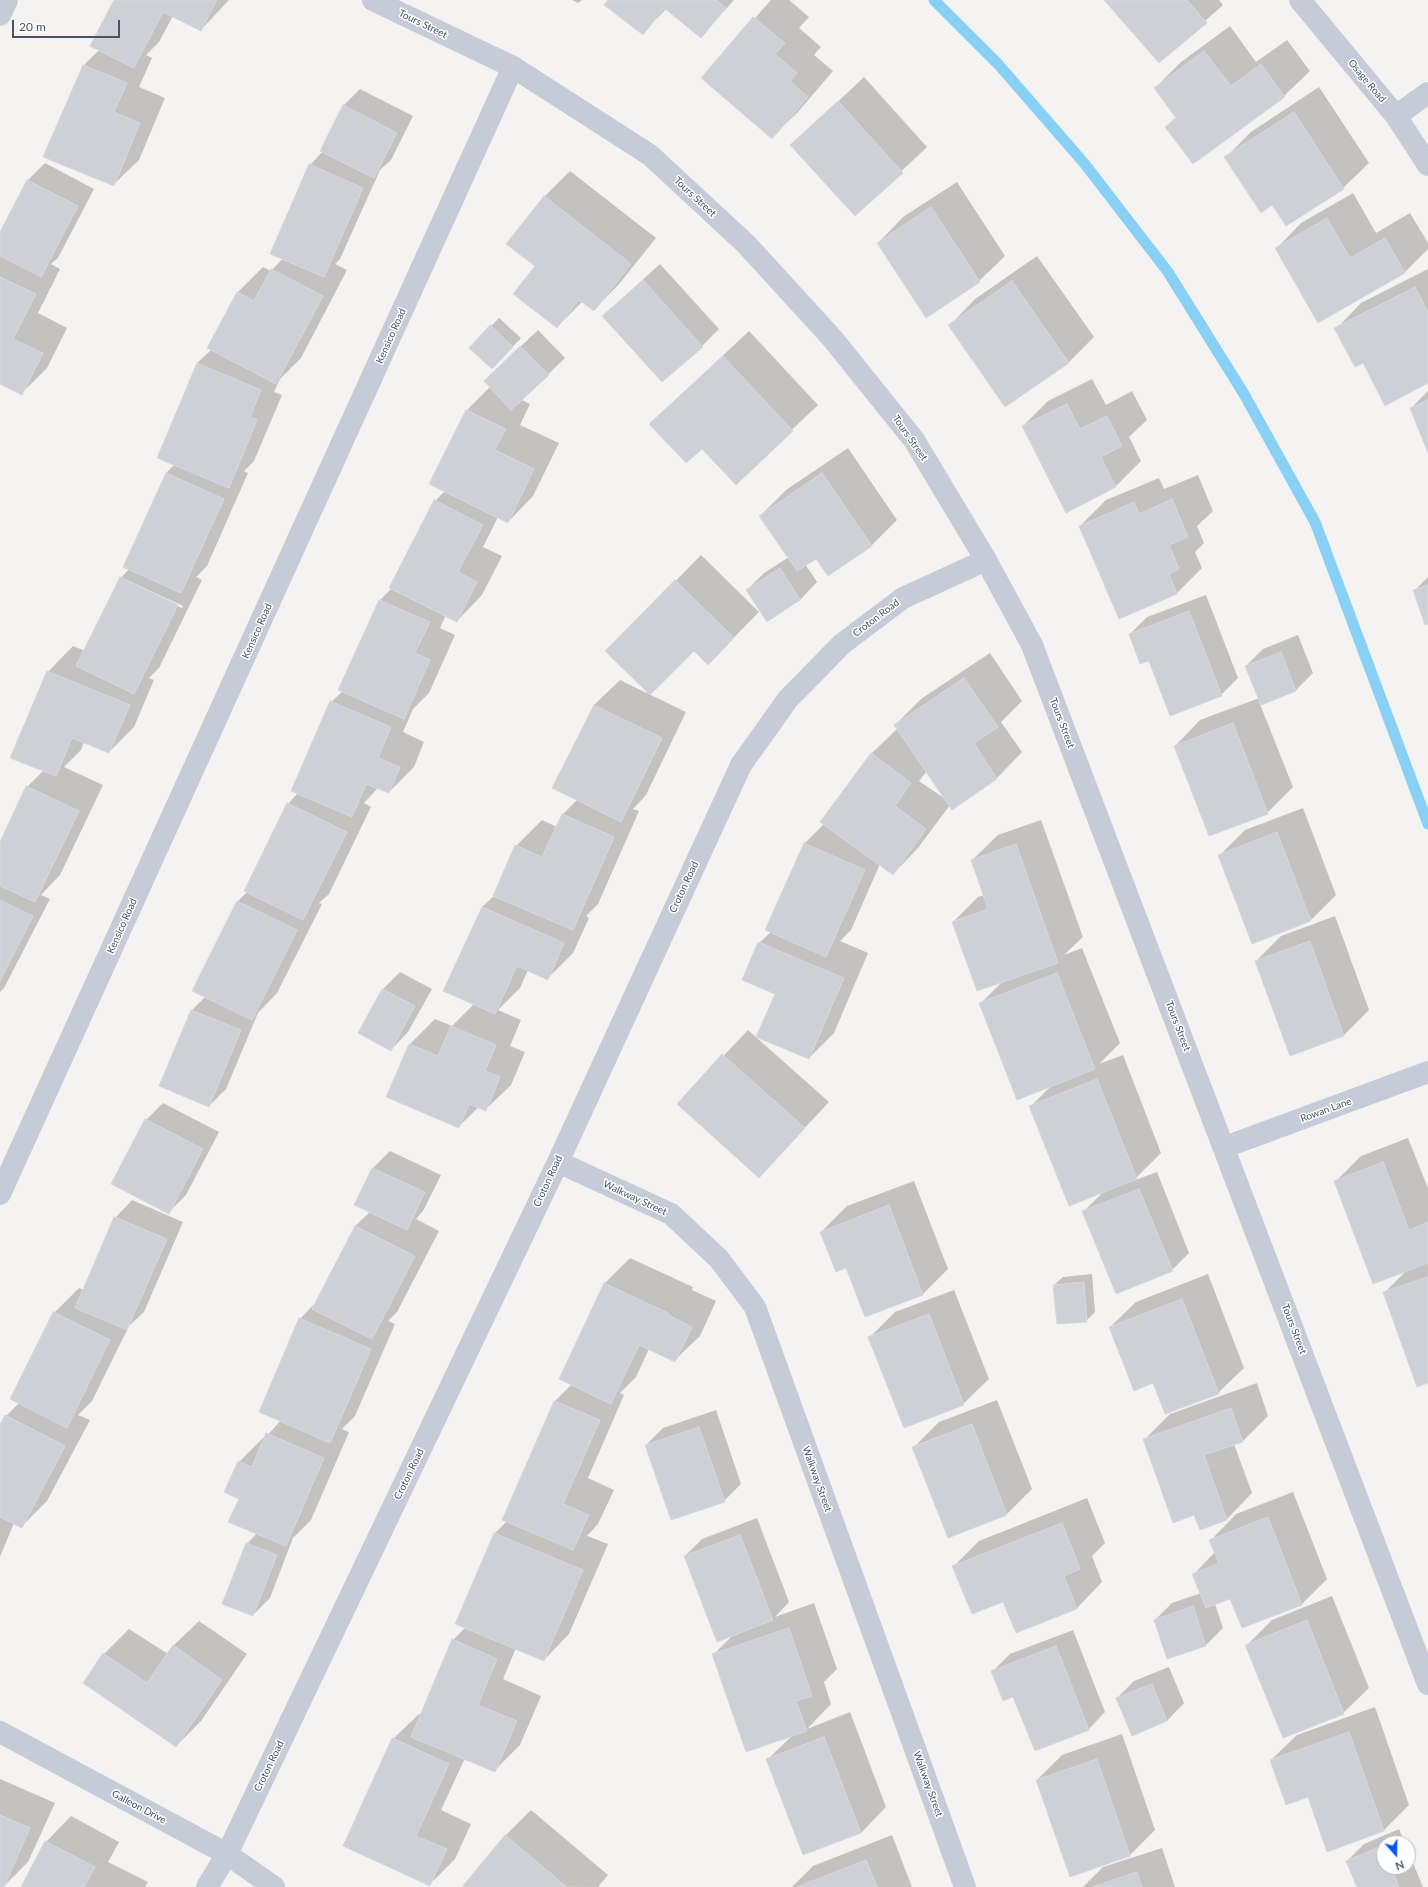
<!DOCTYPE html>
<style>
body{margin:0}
#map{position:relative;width:1428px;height:1887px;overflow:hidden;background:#f5f2f2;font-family:Lato,sans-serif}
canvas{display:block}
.north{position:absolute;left:1376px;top:1835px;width:40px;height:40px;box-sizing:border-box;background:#fff;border:1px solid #b6bac0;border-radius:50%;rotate:160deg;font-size:11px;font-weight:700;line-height:16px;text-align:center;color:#485262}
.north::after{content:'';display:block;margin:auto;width:14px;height:18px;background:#0a54f7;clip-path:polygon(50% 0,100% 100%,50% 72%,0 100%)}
.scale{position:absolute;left:12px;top:20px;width:108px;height:18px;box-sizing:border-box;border:2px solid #485262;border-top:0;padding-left:5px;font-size:12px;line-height:14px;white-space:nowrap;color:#485262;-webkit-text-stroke:3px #fff;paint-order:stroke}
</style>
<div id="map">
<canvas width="1428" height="1887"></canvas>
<div class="north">N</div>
<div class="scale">20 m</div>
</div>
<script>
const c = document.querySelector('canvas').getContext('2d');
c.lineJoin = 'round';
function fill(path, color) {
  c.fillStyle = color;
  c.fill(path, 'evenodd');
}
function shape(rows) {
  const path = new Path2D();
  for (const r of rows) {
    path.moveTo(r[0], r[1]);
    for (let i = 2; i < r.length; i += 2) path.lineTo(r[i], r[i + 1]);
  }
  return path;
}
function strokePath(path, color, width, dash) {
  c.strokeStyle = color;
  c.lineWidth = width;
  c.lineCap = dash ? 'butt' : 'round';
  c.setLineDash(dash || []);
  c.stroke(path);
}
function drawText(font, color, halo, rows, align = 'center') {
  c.font = font + ' Lato,sans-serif';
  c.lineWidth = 3;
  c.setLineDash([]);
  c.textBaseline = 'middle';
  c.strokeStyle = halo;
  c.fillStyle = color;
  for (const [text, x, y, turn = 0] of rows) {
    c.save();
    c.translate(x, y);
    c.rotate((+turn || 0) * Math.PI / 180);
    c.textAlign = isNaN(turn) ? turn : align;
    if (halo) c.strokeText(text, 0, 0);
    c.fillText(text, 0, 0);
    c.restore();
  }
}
const shadow = shape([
 [115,0,229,0,201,30,173,16,159,42,146,55,152,58,139,87,165,98,139,160,113,185,45,157,84,65,99,50],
 [572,0,582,0,578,3],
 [609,0,734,0,701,37,666,9,642,34],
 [771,0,789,0,809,17,799,28,821,47,814,55,833,71,798,112,772,137,702,78],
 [1105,0,1219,0,1223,5,1159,62],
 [1230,26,1256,62,1287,40,1310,71,1284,96,1166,127,1176,117,1155,88,1181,62],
 [864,77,927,147,855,215,792,145],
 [1319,87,1369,163,1343,188,1286,225,1273,204,1226,157,1251,132],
 [360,89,413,116,391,160,380,170,340,259,335,264,347,270,301,358,280,379,274,392,282,395,254,461,244,471,248,473,207,566,196,577,202,580,159,668,149,678,154,680,134,727,109,752,84,742,81,750,64,767,103,785,60,875,41,895,50,899,4,988,0,992,0,844,27,787,44,770,48,672,73,646,85,651,121,578,129,569,166,473,175,464,197,363,211,350,208,348,238,292,263,267,271,271,283,258,310,165,323,151,343,106],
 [129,581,183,606,182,608,129,583],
 [45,163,94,189,58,258,51,264,60,269,38,313,67,328,47,368,21,394,0,383,0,235,28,180],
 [570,171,656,238,619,284,594,310,583,301,557,327,537,266,508,244,545,196],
 [957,182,1005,256,979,281,878,243,903,217],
 [1353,193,1376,233,1410,213,1428,243,1428,249,1405,272,1318,322,1276,249,1301,223],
 [1037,256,1094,337,1068,363,950,325,975,299],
 [660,264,719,329,702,346,603,316],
 [1428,269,1428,382,1363,362,1336,329,1361,303],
 [499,318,521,338,492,368,491,326],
 [538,330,565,358,522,400,530,404,520,425,559,443,533,496,508,522,498,517,483,547,502,556,482,595,457,621,446,615,440,628,455,635,429,693,413,709,403,732,424,742,414,767,389,792,378,788,364,803,371,807,329,894,319,903,322,904,277,993,258,1013,226,1089,209,1106,160,1085,192,1010,206,996,194,990,238,901,247,892,288,804,298,793,331,702,343,691,340,689,380,600,392,588,435,501,445,491,467,410,490,387,502,364],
 [749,331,818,405,736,483,702,447,650,424],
 [1092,379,1106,405,1132,391,1147,420,1129,437,1141,461,1116,486,1023,426,1048,401],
 [1428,391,1428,450,1411,408],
 [848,448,897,520,872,545,828,575,816,557,805,564,817,582,800,600,767,620,747,590,764,573,789,557,760,516,786,490],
 [1198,475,1213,511,1197,526,1204,543,1195,552,1202,568,1177,593,1119,617,1080,526,1106,500,1159,478,1164,489],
 [701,555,759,612,708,664,694,649,607,651],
 [1428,577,1428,623,1414,591],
 [1206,595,1238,678,1221,695,1150,660,1130,634,1147,617],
 [1298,635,1313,673,1296,690,1260,704,1293,787,1267,813,1175,746,1200,720,1259,698,1246,666,1263,649],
 [990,653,1022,701,1001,722,1022,752,997,778,952,808,950,805,918,848,893,874,880,864,851,930,840,941,868,953,834,1033,809,1058,777,993,759,943,771,932,805,843,824,824,871,754,898,728,895,725,921,699],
 [927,771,947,800,919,781],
 [620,680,686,712,646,795,633,809,639,811,598,904,586,916,589,918,573,953,547,979,528,970,520,988,498,1010,521,1020,510,1046,525,1052,511,1085,485,1110,479,1107,459,1126,387,1096,410,1044,435,1019,452,1026,474,1004,444,991,482,907,495,895,516,846,542,820,557,827,563,814,578,799,594,705],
 [1303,808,1336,895,1311,920,1253,943,1219,856,1245,830],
 [1041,820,1083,937,1064,955,1082,948,1120,1043,1099,1064,1123,1055,1161,1153,1133,1181,1157,1172,1189,1253,1172,1270,1083,1212,1104,1191,1031,1106,1051,1086,980,1004,1002,982,953,922,978,897,984,895,972,860,998,835],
 [1335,916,1369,1010,1344,1035,1290,1055,1256,961,1281,936],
 [400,972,432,989,408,1032,391,1050,359,1033,383,989],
 [748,1030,829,1102,759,1177,678,1104],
 [163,1103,219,1132,186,1195,169,1212,146,1120],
 [1408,1138,1428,1188,1428,1382,1384,1293,1407,1270,1336,1181,1361,1156],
 [390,1151,441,1175,423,1211,416,1219,439,1231,397,1312,388,1321,395,1324,355,1416,342,1429,349,1432,311,1520,293,1538,270,1598,253,1615,247,1544,257,1533,240,1498,239,1462,264,1437,266,1437,281,1420,300,1319,315,1303,355,1226,370,1212,373,1168],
 [914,1181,948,1269,923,1294,865,1316,846,1267,821,1232,847,1206],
 [132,1200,183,1222,144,1312,129,1326,92,1401,78,1415,90,1420,47,1501,21,1527,14,1523,0,1557,0,1427,6,1416,19,1403,54,1313,79,1288,84,1290,115,1218],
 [630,1258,693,1287,692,1290,716,1301,700,1336,674,1361,649,1349,636,1377,620,1393,624,1395,588,1478,614,1490,598,1524,587,1536,608,1544,569,1634,544,1660,516,1648,503,1679,541,1696,520,1745,495,1770,465,1758,441,1810,471,1824,455,1859,430,1884,345,1846,393,1739,419,1714,422,1715,453,1640,466,1627,456,1623,495,1533,507,1521,504,1520,555,1401,572,1384,560,1378,605,1283],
 [1092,1274,1095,1312,1086,1321,1054,1285,1063,1277],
 [1208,1274,1244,1368,1218,1393,1110,1327,1136,1302],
 [954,1290,989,1379,963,1404,869,1338,895,1312],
 [1257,1383,1268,1416,1243,1441,1234,1444,1252,1493,1227,1519,1200,1528,1195,1514,1145,1439,1170,1414],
 [997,1400,1032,1489,1007,1514,949,1537,913,1448,939,1422],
 [716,1410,741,1484,724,1501,646,1445,663,1428],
 [1293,1492,1327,1579,1302,1604,1230,1598,1215,1604,1223,1628,1206,1645,1168,1658,1155,1620,1172,1603,1201,1593,1194,1574,1215,1552,1211,1540,1236,1514],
 [1087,1498,1105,1543,1092,1556,1102,1582,1077,1608,1016,1632,1004,1600,954,1566,979,1541],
 [757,1518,789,1602,775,1617,814,1603,837,1669,824,1682,831,1704,807,1729,850,1712,886,1807,861,1833,768,1759,793,1735,713,1655,734,1634,685,1556,702,1539],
 [1332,1596,1369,1688,1343,1713,1247,1645,1272,1620],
 [199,1621,247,1654,201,1721,176,1746,104,1654,129,1629,168,1654,173,1646],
 [1073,1630,1105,1712,1088,1730,1014,1695,993,1671,1010,1654],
 [1169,1667,1184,1703,1167,1721,1117,1698,1134,1681],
 [1375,1707,1409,1805,1383,1831,1308,1796,1271,1760,1297,1735],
 [1122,1734,1155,1830,1130,1855,1070,1876,1037,1780,1062,1755],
 [0,1779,55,1803,28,1862,3,1887,0,1886],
 [531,1810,608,1875,598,1887,463,1886,506,1835],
 [71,1816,119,1842,108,1862,148,1882,145,1887,22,1887,46,1842],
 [1399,1829,1405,1843,1384,1843,1384,1867,1408,1867,1408,1851,1423,1887,1358,1887,1347,1861,1364,1844],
 [892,1835,912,1887,792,1887,813,1866],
 [1162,1848,1175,1887,1083,1887,1103,1867]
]);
const stream = shape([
 [934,0,998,64,1084,163,1168,272,1244,394,1315,522,1428,824]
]);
const building = shape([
 [114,0,217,0,201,31,163,12,134,68,90,46,114,0],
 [608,0,716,0,726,8,701,38,664,8,643,35,604,5,608,0],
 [1104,0,1187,0,1207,23,1159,63,1104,0],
 [753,17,785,43,775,54,797,73,790,81,808,97,772,139,701,78,753,17],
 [1204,51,1231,86,1261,64,1285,97,1193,164,1165,127,1176,118,1154,88,1204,51],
 [83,65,127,83,114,112,140,123,114,186,43,157,83,65],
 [838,101,903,173,855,216,790,145,838,101],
 [343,105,397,133,374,178,320,151,343,105],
 [1294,112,1344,189,1286,226,1272,205,1261,213,1224,157,1294,112],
 [309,164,363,188,324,277,270,254,309,164],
 [27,180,78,206,41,277,0,256,0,232,27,180],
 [544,196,631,264,594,311,579,300,557,328,513,294,535,266,506,244,544,196],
 [931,207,980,282,926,318,877,243,931,207],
 [1327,218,1350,258,1385,238,1405,273,1318,323,1275,248,1327,218],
 [271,269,323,296,276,384,207,348,237,292,254,301,271,269],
 [0,277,36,294,13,339,43,353,22,395,0,384,0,277],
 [643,280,703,347,662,382,602,316,643,280],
 [1012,281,1069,363,1005,407,948,325,1012,281],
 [1415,287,1428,313,1428,383,1385,406,1363,363,1355,367,1334,328,1415,287],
 [490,325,513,347,492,369,469,348,490,325],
 [520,346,549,375,511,410,484,381,520,346],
 [723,356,793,431,736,485,702,449,686,463,649,424,723,356],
 [197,363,261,390,250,417,257,420,229,488,157,458,197,363],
 [1428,400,1428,453,1410,408,1428,400],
 [1067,404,1080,429,1107,416,1122,446,1101,457,1116,487,1066,513,1022,426,1067,404],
 [466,410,506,429,495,450,534,469,508,523,429,484,466,410],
 [166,473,224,499,181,593,123,567,166,473],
 [822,473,872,546,828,576,816,559,797,571,759,516,822,473],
 [1172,499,1188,537,1169,545,1179,569,1169,574,1177,594,1119,619,1079,526,1134,502,1139,514,1172,499],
 [434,500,483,525,458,572,477,582,457,622,389,588,434,500],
 [780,568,800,600,767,622,746,590,780,568],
 [120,577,178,605,134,694,76,666,120,577],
 [675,580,734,638,708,665,694,651,650,695,605,651,675,580],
 [1428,585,1428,624,1425,625,1413,590,1428,585],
 [379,600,430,622,415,653,430,660,404,719,338,690,379,600],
 [1189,611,1222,696,1170,716,1149,661,1140,664,1129,634,1189,611],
 [1281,652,1296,691,1261,705,1245,666,1281,652],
 [47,671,130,705,109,753,72,738,56,776,10,758,47,671],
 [964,678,998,727,974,743,997,779,952,810,894,725,964,678],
 [330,701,391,727,378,758,400,767,389,793,366,784,352,817,291,791,330,701],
 [594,705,662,738,621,822,552,788,594,705],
 [1233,723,1268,814,1209,836,1174,746,1233,723],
 [871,753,911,783,895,806,926,829,893,875,820,822,871,753],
 [26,786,79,811,35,902,0,886,0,842,26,786],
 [287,803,347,832,303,920,244,891,287,803],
 [562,814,614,837,573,930,493,896,515,845,542,857,562,814],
 [1277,832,1311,921,1252,944,1218,855,1277,832],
 [804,843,865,870,826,957,765,930,804,843],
 [1016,844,1058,963,977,991,952,922,988,909,971,860,1016,844],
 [0,900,33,916,0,981,0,900],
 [237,901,297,930,252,1020,192,991,237,901],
 [482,907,564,943,548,980,517,966,495,1014,443,991,482,907],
 [1310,941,1344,1036,1290,1056,1255,961,1310,941],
 [758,942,844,978,809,1059,756,1037,775,994,742,980,758,942],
 [1057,973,1095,1069,1017,1100,979,1003,1057,973],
 [382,989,415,1006,391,1051,358,1033,382,989],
 [191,1010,241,1030,209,1107,159,1086,191,1010],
 [451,1026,496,1045,485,1071,500,1077,486,1111,469,1104,459,1128,386,1097,409,1044,438,1056,451,1026],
 [722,1054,805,1128,759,1178,677,1104,722,1054],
 [1097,1079,1137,1179,1069,1206,1029,1106,1097,1079],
 [145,1119,203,1149,169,1214,111,1184,145,1119],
 [1383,1162,1409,1230,1428,1222,1428,1263,1373,1284,1334,1181,1383,1162],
 [372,1168,425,1192,407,1230,354,1205,372,1168],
 [1139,1189,1173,1271,1116,1294,1082,1211,1139,1189],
 [889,1205,923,1295,865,1317,846,1268,836,1272,820,1232,889,1205],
 [114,1217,167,1239,127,1330,75,1308,114,1217],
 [355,1226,415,1256,372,1339,312,1309,355,1226],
 [1428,1277,1428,1383,1417,1387,1383,1292,1428,1277],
 [1084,1282,1087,1322,1057,1324,1053,1285,1084,1282],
 [604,1283,668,1313,668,1315,692,1327,675,1362,639,1345,611,1404,559,1379,604,1283],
 [1182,1299,1219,1394,1165,1414,1153,1383,1134,1391,1109,1327,1182,1299],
 [53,1312,110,1340,67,1428,10,1399,53,1312],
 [929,1314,964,1405,904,1428,868,1337,929,1314],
 [299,1318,371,1349,330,1443,259,1412,299,1318],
 [554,1401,600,1420,563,1504,589,1515,573,1550,502,1520,554,1401],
 [1231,1408,1243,1442,1204,1455,1227,1520,1200,1530,1194,1515,1173,1523,1143,1439,1231,1408],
 [5,1415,65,1446,22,1528,0,1517,0,1425,5,1415],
 [972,1424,1007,1515,948,1538,912,1447,972,1424],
 [699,1427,725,1502,671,1520,645,1445,699,1427],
 [266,1433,324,1458,286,1546,228,1522,239,1499,224,1492,238,1461,252,1467,266,1433],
 [1268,1517,1302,1605,1242,1628,1230,1599,1206,1608,1192,1574,1219,1563,1209,1540,1268,1517],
 [1062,1523,1080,1569,1064,1576,1077,1609,1016,1633,1003,1602,972,1614,952,1566,1062,1523],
 [494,1533,583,1570,544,1661,455,1624,494,1533],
 [740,1535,773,1620,717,1642,684,1556,740,1535],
 [246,1543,277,1555,253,1616,222,1604,246,1543],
 [1193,1606,1206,1646,1167,1659,1154,1620,1193,1606],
 [1307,1620,1344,1714,1283,1738,1245,1645,1307,1620],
 [789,1628,812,1696,796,1701,807,1731,746,1752,712,1654,789,1628],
 [452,1639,497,1659,478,1705,517,1721,495,1772,411,1737,452,1639],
 [173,1645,222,1680,176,1747,83,1683,103,1653,147,1683,173,1645],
 [1056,1646,1089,1730,1035,1751,1013,1697,1003,1701,991,1671,1056,1646],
 [1152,1684,1167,1721,1132,1736,1116,1698,1152,1684],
 [1349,1732,1384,1831,1327,1852,1308,1797,1286,1805,1270,1760,1349,1732],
 [824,1737,861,1833,803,1855,766,1759,824,1737],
 [392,1738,449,1764,416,1836,447,1849,430,1886,343,1846,392,1738],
 [1097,1759,1130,1856,1070,1877,1036,1780,1097,1759],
 [0,1815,30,1828,4,1887,0,1887,0,1815],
 [505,1835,567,1887,462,1887,505,1835],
 [45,1841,95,1867,84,1887,21,1887,45,1841],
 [1382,1846,1384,1851,1384,1867,1391,1867,1399,1887,1357,1887,1346,1861,1382,1846],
 [866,1860,877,1887,797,1887,866,1860],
 [1137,1872,1142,1887,1092,1887,1137,1872]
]);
const minor = shape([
 [373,0,513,67,650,155,746,244,832,338,914,440,986,560,1032,645,1428,1684],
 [1300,0,1396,116,1428,165],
 [0,15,7,0],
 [1396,116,1428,93],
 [1225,1147,1428,1072],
 [558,1162,671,1214,719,1259,755,1307,965,1887],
 [0,1194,513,67],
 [0,1732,227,1854,274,1887],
 [207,1887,227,1854,558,1162,741,765,788,699,842,644,903,598,986,560]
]);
const streetNames = [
 ["Tours Street",423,24,26],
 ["Osage Road",1367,81,50],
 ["Tours Street",695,197,43],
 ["Kensico Road",391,336,-66],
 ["Tours Street",910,438,55],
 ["Croton Road",876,618,-37],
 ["Kensico Road",257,631,-66],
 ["Tours Street",1062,723,69],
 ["Croton Road",684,887,-65],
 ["Kensico Road",122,926,-66],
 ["Tours Street",1178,1026,69],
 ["Rowan Lane",1326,1110,-20],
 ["Croton Road",548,1181,-65],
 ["Walkway Street",635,1198,25],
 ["Tours Street",1294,1329,69],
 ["Croton Road",409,1474,-64],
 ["Walkway Street",817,1479,70],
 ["Croton Road",269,1766,-64],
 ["Walkway Street",928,1784,70],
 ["Galleon Drive",139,1807,28]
];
fill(shadow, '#0003');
strokePath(stream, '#88d1f5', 11);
fill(building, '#ced0d8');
strokePath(building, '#d6d7de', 1);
strokePath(minor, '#c5ccd8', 22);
drawText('10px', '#485262', '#fff', streetNames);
</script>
